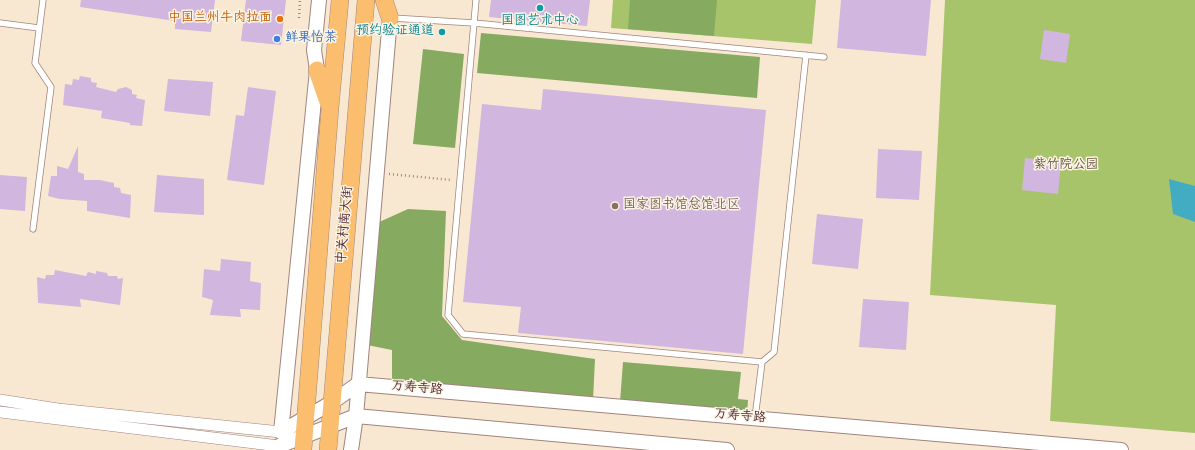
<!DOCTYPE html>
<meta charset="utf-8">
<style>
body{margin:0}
canvas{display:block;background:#f8e8d1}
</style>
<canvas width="1195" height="450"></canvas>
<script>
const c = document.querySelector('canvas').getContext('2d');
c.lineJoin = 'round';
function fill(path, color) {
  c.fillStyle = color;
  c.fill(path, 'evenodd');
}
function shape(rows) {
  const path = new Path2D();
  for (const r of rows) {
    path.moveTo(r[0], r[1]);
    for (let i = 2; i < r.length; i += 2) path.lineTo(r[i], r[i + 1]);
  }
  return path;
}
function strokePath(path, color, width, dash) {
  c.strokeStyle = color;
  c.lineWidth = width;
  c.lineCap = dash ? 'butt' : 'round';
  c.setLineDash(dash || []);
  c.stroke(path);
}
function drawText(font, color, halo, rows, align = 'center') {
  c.font = font + ' "Gochi Hand","LXGW WenKai TC",sans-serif';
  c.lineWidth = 3;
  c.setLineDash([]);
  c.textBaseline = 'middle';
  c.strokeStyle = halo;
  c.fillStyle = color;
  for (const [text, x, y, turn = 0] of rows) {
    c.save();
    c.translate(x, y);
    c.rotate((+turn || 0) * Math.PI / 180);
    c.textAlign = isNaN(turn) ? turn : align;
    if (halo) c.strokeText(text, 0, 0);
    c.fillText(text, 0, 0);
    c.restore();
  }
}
const green = shape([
 [613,0,816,0,812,44,611,28],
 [945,0,1195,0,1195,433,1050,421,1056,305,930,295]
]);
const forest = shape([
 [630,0,717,0,714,36,628,29],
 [481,33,760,57,757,98,477,73],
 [423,49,464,54,455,148,413,144],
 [408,209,446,211,442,316,462,340,595,359,593,400,392,381,392,350,367,345,377,223],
 [623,362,741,372,738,399,748,400,747,414,620,402]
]);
const water = shape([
 [1169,179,1195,186,1195,222,1173,214]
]);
const building = shape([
 [81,0,215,0,211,32,175,29,175,21,80,7],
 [246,0,286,0,281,45,241,41],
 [491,0,590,0,587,26,489,17],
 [841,0,931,0,926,56,837,48],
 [1044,30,1070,34,1066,63,1040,59],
 [80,76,91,78,91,82,97,83,96,87,116,92,118,89,126,87,132,90,132,94,137,95,136,98,145,100,142,126,130,125,130,123,101,118,102,111,63,105,65,84,72,85,73,79,79,80],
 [168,79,213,82,210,116,164,111],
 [248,87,276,91,264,185,227,180,236,115,244,116],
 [543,89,766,110,743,354,518,333,521,307,463,302,482,104,541,110],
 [78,146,78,172,84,174,84,180,100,180,114,183,114,187,120,188,121,193,131,195,130,218,87,211,87,201,60,199,48,196,51,176,57,176,57,166,68,169],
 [878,149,922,151,919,200,876,198],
 [1025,158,1061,162,1058,194,1022,190],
 [0,175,27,177,25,211,0,209],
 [157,175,204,179,204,215,154,212],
 [817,214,863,219,858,269,812,264],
 [221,259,251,262,250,281,261,283,260,310,240,309,241,317,210,315,213,300,202,297,204,269,220,271],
 [55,270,86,276,88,272,96,274,96,271,107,273,108,276,117,276,118,279,123,278,120,305,80,299,81,307,38,303,37,277,45,279,46,275,54,275],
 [863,299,909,302,906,350,859,347]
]);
const path = shape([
 [299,18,300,0],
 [389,174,452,180]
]);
const service = shape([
 [476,0,448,315,463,334,762,362,774,352,806,55],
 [392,18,474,23,824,57],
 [0,23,39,28],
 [33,229,51,87,35,63,43,0],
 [755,418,762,362]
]);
const minor = shape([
 [0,400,58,409,281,432],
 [0,412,279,446]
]);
const tertiary = shape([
 [281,432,331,403,358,384,1121,450],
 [281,432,317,70,314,50,319,0],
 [279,446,356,416,727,450],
 [351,450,356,416,390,18]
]);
const primary = shape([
 [384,0,390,18],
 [317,70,328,102],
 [303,450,330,108,340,0],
 [328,450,366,0]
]);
const markers = [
 [540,8,4,"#0f9aa8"],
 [280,19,4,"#e8710a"],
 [442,32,4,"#0f9aa8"],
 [277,39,4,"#3f7fe0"],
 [615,206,4,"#8d6e63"]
];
const foodNames = [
 ["中国兰州牛肉拉面",272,19]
];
const cultureNames = [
 ["国图艺术中心",540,22],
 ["预约验证通道",434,32,"right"]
];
const shopNames = [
 ["鲜果怡茶",285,39]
];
const parkNames = [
 ["紫竹院公园",1066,166]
];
const educationNames = [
 ["国家图书馆总馆北区",623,206]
];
const streetNames = [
 ["中关村南大街",346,225,-85],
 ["万寿寺路",417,389,5],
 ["万寿寺路",740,417,5]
];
fill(green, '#a8c46b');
fill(forest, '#86aa5f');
fill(water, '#43acc3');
fill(building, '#d1b6df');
strokePath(service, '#a1847e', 7);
strokePath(minor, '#a1847e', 12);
strokePath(tertiary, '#a1847e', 16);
strokePath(primary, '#a1847e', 18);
strokePath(path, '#a1847e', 2.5, [1, 3]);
strokePath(service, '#fff', 5.5);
strokePath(minor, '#fff', 11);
strokePath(tertiary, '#fff', 14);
strokePath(primary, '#fabe6e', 17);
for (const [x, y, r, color] of markers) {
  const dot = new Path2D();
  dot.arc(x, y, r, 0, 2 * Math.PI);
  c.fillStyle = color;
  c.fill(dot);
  strokePath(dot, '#fcf5e5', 1.5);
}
drawText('13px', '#c56008', '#fcf5e5', foodNames, 'right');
drawText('13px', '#0d838f', '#fcf5e5', cultureNames);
drawText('13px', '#366cbe', '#fcf5e5', shopNames, 'left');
drawText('13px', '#66513e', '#fcf5e5', parkNames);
drawText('13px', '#785e54', '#fcf5e5', educationNames, 'left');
drawText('13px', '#4a1f2b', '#fcf5e5', streetNames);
</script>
